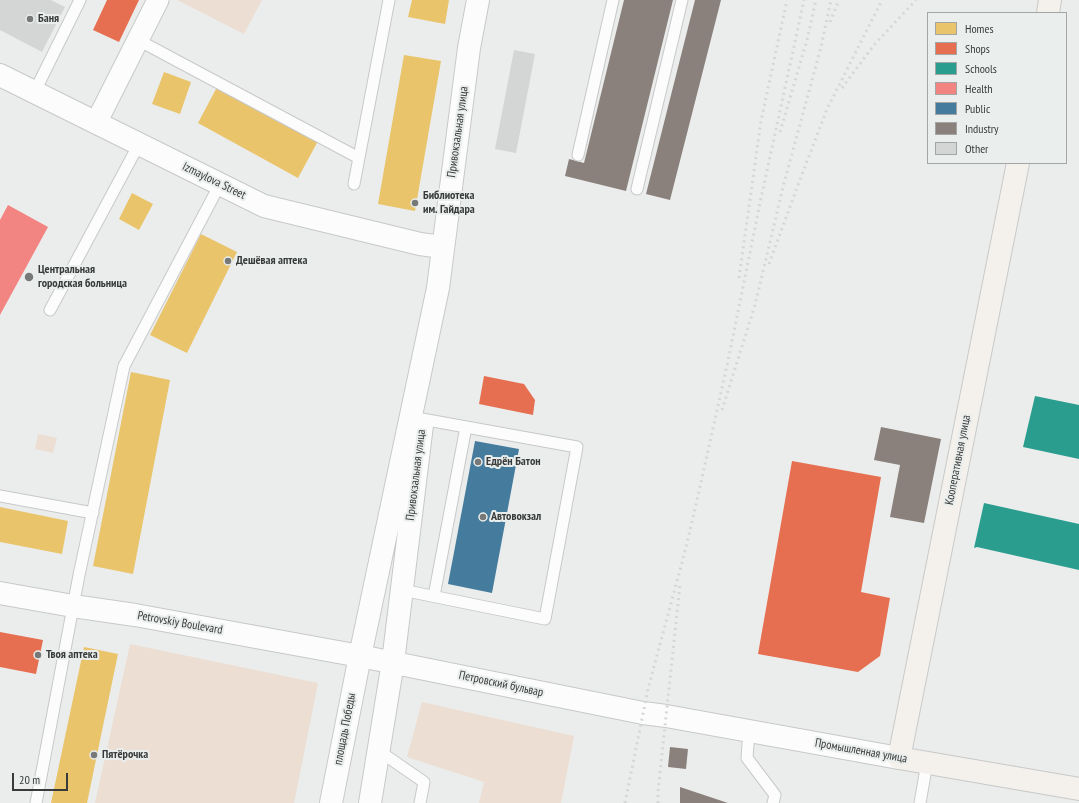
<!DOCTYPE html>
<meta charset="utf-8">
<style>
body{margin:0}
#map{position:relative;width:1079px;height:803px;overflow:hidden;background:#ebedec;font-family:"PT Sans Narrow",sans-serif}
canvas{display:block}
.legend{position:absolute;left:927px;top:12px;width:140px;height:152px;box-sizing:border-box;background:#eaeeed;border:1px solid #a3a6a5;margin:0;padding:5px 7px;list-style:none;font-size:12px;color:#393b3a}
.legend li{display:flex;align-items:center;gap:8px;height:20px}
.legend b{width:20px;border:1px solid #a3a6a5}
.scale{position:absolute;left:12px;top:773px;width:56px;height:18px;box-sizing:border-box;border:2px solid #393b3a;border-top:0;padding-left:5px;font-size:12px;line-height:14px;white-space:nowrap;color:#393b3a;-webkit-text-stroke:3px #eaeeed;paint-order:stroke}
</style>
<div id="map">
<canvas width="1079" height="803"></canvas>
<ul class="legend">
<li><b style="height:11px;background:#e9c46a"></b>Homes</li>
<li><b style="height:11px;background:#e76f51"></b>Shops</li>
<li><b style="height:11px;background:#2a9d8f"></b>Schools</li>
<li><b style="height:11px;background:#f28482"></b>Health</li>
<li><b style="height:11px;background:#457b9d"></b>Public</li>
<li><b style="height:11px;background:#8a817c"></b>Industry</li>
<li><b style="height:11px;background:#d4d5d5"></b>Other</li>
</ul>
<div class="scale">20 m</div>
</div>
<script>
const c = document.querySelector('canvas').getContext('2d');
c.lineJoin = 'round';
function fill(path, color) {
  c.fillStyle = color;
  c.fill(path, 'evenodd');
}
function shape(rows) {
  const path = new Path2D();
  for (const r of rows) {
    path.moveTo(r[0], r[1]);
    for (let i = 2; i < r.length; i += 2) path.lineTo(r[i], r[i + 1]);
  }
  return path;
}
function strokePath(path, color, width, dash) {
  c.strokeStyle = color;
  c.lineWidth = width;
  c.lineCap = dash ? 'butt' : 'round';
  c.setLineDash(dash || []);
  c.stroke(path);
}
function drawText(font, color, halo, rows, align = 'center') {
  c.font = font + ' "PT Sans Narrow",sans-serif';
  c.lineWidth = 4;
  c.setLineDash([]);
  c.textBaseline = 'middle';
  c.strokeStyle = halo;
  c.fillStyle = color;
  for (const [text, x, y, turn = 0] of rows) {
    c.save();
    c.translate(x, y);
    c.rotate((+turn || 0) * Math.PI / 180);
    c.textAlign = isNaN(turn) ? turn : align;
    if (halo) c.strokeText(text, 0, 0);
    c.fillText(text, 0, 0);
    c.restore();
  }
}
const green = shape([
 [177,0,262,0,244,34],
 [38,434,57,438,53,453,35,449],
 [130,644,318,683,294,803,95,803],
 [422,702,574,736,561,803,479,803,484,782,407,757]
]);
const homes = shape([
 [412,0,449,0,445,24,408,17],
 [404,55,441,61,415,211,378,204],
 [164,72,191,82,180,114,152,104],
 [217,87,318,141,298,178,198,123],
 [132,193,153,204,139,230,119,219],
 [201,234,237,252,187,353,150,335],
 [131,372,170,380,133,574,93,566],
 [0,507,68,521,62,554,0,542],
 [84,647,118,654,87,803,51,803]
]);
const shops = shape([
 [107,0,139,0,119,42,93,30],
 [484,376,524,384,535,400,533,415,479,404],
 [792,461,881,477,861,592,890,598,880,656,858,672,758,654],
 [0,632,43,640,36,674,0,667]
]);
const schools = shape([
 [1035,396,1079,405,1079,459,1023,447],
 [984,503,1079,524,1079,570,977,547,974,548]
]);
const health = shape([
 [8,205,48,227,0,315,0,220]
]);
const public = shape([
 [475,441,519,449,492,593,448,584]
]);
const industry = shape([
 [624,0,673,0,626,191,565,176,569,159,584,163],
 [695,0,721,0,670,200,646,194],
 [881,427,941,439,924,523,890,517,900,465,874,460],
 [670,747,688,749,686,769,668,767],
 [680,787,728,803,680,803]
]);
const building = shape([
 [0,0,51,0,65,7,42,52,0,30],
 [514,50,535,54,516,153,495,149]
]);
const service = shape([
 [138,40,359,158],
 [34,93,80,0],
 [578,155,613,0],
 [354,184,389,0],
 [637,189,682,0],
 [50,310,139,144],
 [0,496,93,513],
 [402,590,545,619,577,447,422,419],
 [434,596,466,427],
 [749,731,747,758,775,795,773,803],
 [379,751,424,782,420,803],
 [36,803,79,575,124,366,220,184],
 [920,803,927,763]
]);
const minor = shape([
 [96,123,158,0]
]);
const tertiary = shape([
 [0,75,264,206,420,244,442,247],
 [0,593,73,606,135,615,360,656,643,713,666,716,899,758],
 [331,803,360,656,438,288,469,48,478,0],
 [370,803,393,662,422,425]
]);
const secondary = shape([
 [1048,13,1050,0],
 [1018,163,899,758,1079,789]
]);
const rail = shape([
 [830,22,839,0],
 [842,88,874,45,916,0],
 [780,132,807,40,816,0],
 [769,264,798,185,827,109,882,0],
 [739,278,761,121,787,0],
 [722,410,755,305,784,183,821,47,831,0],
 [625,803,648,689,684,555,695,509,728,361,760,203,804,0],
 [658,803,658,792,680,585]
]);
const markers = [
 [30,19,4,"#777978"],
 [415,203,4,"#777978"],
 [228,261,4,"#777978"],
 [29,277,5,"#777978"],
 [478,462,4,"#777978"],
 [483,517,4,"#777978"],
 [38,655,4,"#777978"],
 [94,755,4,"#777978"]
];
const poiNames = [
 ["Баня",38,19],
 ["Библиотека",423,196],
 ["им. Гайдара",423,210],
 ["Дешёвая аптека",236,261],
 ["Центральная",38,270],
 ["городская больница",38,284],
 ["Едрён Батон",486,462],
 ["Автовокзал",491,517],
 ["Твоя аптека",46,655],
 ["Пятёрочка",102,755]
];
const streetNames = [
 ["Привокзальная улица",458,132,-82],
 ["Izmaylova Street",214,181,26],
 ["Кооперативная улица",958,460,-79],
 ["Привокзальная улица",416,475,-83],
 ["Petrovskiy Boulevard",180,623,10],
 ["Петровский бульвар",501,684,12],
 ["площадь Победы",345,729,-79],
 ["Промышленная улица",861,751,10]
];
fill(green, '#ecded2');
fill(homes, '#e9c46a');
fill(shops, '#e76f51');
fill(schools, '#2a9d8f');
fill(health, '#f28482');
fill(public, '#457b9d');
fill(industry, '#8a817c');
fill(building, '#d4d5d5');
strokePath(service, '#c7c9c8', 13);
strokePath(minor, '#c7c9c8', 23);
strokePath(tertiary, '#c7c9c8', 24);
strokePath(secondary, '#c7c9c8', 24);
strokePath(service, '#fcfcfc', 11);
strokePath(minor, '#fcfcfc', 21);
strokePath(tertiary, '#fcfcfc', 22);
strokePath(secondary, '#f4f0ec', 22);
strokePath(rail, '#d5d6d6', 3, [2, 4]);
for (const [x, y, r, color] of markers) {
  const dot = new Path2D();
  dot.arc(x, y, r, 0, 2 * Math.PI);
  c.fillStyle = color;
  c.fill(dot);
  strokePath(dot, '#eaeeed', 1.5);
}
drawText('bold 12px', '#393b3a', '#eaeeed', poiNames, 'left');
drawText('12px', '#393b3a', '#eaeeed', streetNames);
</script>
